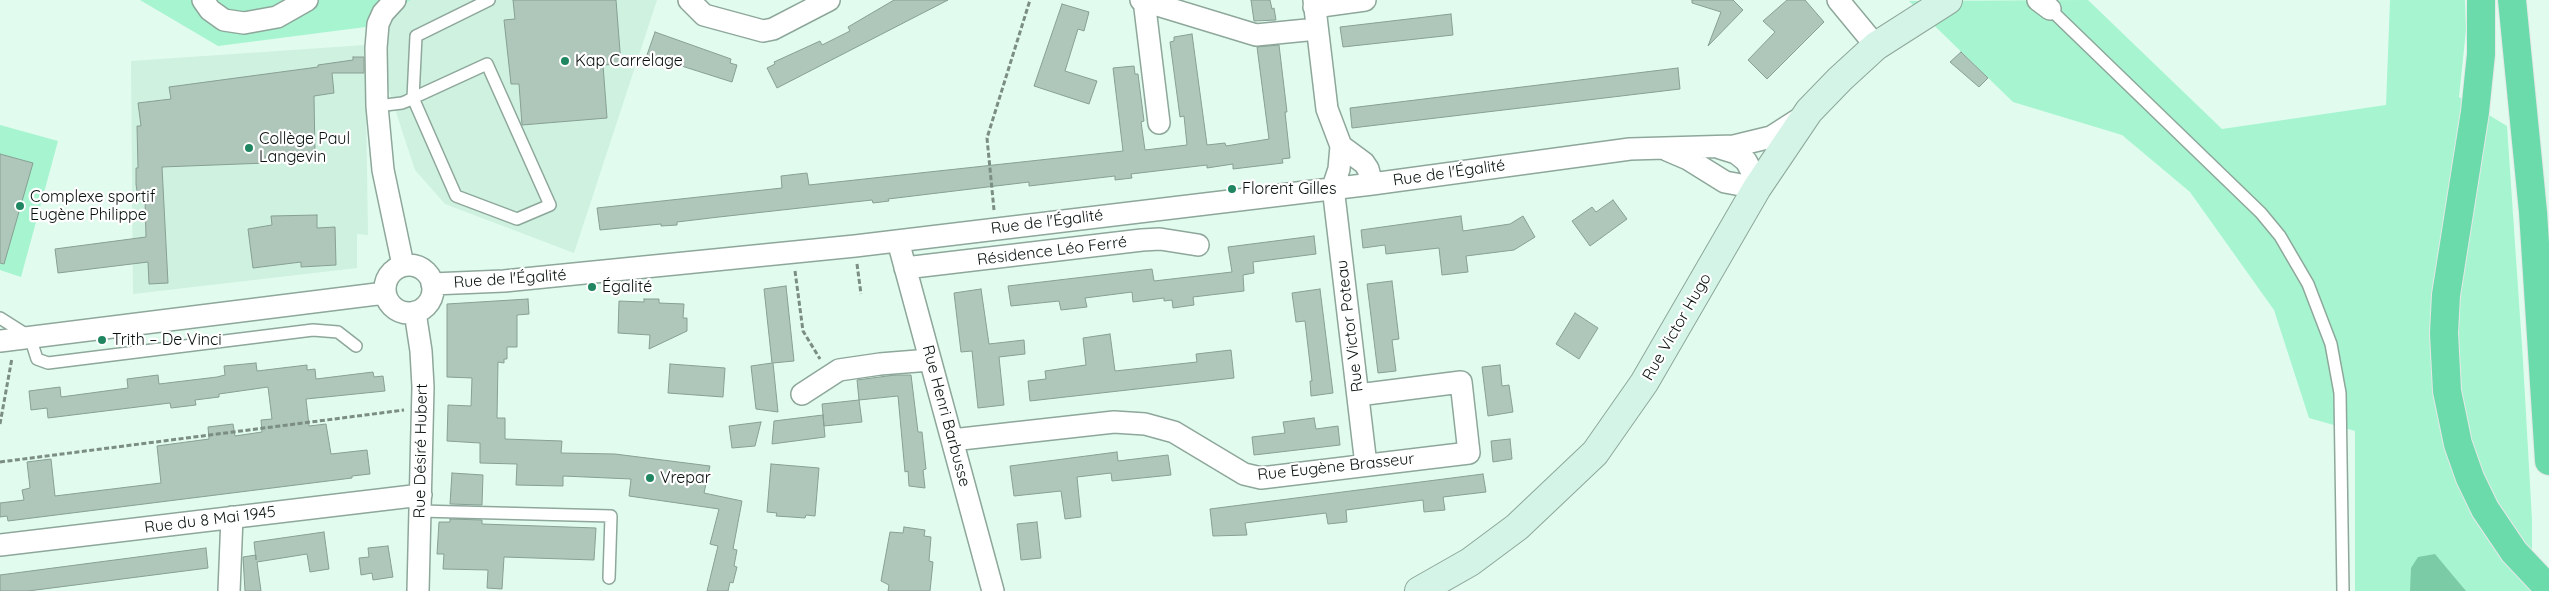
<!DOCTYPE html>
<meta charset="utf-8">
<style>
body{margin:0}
canvas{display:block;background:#e1fbee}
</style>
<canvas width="2549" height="591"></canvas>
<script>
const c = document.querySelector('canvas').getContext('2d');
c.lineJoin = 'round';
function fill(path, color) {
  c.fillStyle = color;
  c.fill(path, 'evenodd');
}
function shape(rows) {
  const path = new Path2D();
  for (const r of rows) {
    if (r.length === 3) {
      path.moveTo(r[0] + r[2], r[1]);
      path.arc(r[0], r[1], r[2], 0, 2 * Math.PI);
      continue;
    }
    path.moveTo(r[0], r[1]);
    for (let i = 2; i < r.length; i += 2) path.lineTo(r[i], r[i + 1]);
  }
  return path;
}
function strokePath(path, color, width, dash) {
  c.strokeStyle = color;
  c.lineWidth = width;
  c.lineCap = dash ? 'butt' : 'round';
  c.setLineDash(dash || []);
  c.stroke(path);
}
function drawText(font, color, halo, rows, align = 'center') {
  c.font = font + ' Quicksand,sans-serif';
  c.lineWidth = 4.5;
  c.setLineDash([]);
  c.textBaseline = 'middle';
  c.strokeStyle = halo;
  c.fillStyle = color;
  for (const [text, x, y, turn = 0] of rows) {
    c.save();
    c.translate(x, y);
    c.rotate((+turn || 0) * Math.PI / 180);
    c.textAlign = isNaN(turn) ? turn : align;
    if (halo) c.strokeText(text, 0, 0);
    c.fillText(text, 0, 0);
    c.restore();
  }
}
const built = shape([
 [411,0,657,0,574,253,445,204,415,170,387,85,384,44,389,24,400,7],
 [365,45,368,235,357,234,357,268,133,294,131,61]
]);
const green = shape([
 [140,0,411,0,400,7,389,24,218,46],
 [2088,0,2222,129,2386,105,2390,0,2465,0,2466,30,2459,97,2507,126,2523,361,2532,520,2532,591,2355,591,2355,431,2309,418,2274,310,2190,192,2122,135,2013,102,1909,1],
 [0,125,58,141,21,277,0,270]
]);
const water = shape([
 [2435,554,2455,578,2466,591,2410,591,2411,568,2418,557]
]);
const building = shape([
 [513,0,616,0,621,64,603,65,607,118,522,125,519,84,511,84,504,20,515,19,513,0],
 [894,0,948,0,777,88,767,68,775,64,774,62,820,41,822,45,850,31,848,27,894,0],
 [1251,0,1270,0,1272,9,1274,8,1276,20,1254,21,1251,0],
 [1692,0,1733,0,1743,10,1708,46,1721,12,1692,3,1692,0],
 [1787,0,1805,0,1824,22,1767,79,1748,60,1775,32,1763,21,1787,0],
 [1062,4,1089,12,1084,31,1078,29,1065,71,1097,81,1089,104,1034,86,1062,4],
 [1451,14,1453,35,1343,47,1340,27,1451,14],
 [655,32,731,59,730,63,737,65,732,82,647,55,655,32],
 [1192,34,1207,145,1225,143,1226,146,1269,139,1257,47,1279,45,1287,112,1285,112,1290,158,1282,159,1283,163,1233,169,1233,164,1207,168,1207,165,1131,174,1132,178,1115,180,1115,176,1029,186,1029,182,888,199,889,201,873,203,872,200,719,217,677,222,677,225,661,226,661,224,600,230,597,208,782,188,781,176,807,173,809,185,1123,151,1113,68,1134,66,1135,74,1138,74,1144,121,1141,122,1145,150,1187,145,1184,116,1180,117,1170,42,1174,41,1174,37,1192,34],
 [1961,52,1988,78,1979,87,1950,62,1961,52],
 [353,57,364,57,364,73,332,73,334,93,314,96,315,155,265,156,266,163,162,167,168,283,149,284,148,262,58,273,55,249,146,237,145,199,138,199,136,184,136,168,138,168,137,126,141,126,138,103,171,99,169,87,318,67,318,65,353,60,353,57],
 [1678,68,1680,89,1352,128,1350,108,1678,68],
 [0,154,33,163,4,264,0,263,0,154],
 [1613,200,1627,219,1590,246,1572,221,1592,207,1596,212,1613,200],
 [317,215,317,228,335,227,336,265,301,267,301,262,253,268,248,229,272,225,271,216,317,215],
 [1461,216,1463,231,1510,224,1523,216,1535,237,1514,250,1466,256,1468,272,1442,275,1439,248,1386,254,1385,245,1363,248,1361,230,1461,216],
 [1314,236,1316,254,1253,262,1254,273,1243,275,1244,291,1193,297,1194,305,1173,308,1172,300,1164,301,1164,298,1133,302,1132,292,1085,298,1087,307,1061,310,1059,301,1011,306,1008,286,1152,269,1154,281,1232,272,1228,247,1314,236],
 [1392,281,1399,339,1392,340,1396,371,1378,373,1367,284,1392,281],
 [786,286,794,361,773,363,778,412,756,409,751,366,772,363,764,289,786,286],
 [981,289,989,344,1024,340,1025,354,999,357,1004,405,978,408,972,351,961,352,954,293,981,289],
 [1320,289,1333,393,1311,396,1310,381,1312,381,1305,321,1296,322,1292,293,1320,289],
 [528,299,529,314,517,315,517,347,507,347,507,359,504,359,504,363,498,362,497,418,505,418,505,439,562,441,561,453,615,454,710,466,704,493,742,501,733,549,737,550,734,566,737,567,733,583,730,582,728,591,707,591,718,546,710,544,719,509,629,496,631,479,563,476,563,486,516,485,517,464,480,463,480,443,447,441,448,405,471,406,472,378,447,377,447,304,528,299],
 [644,299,659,299,659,303,684,304,683,318,687,318,687,331,649,349,650,335,618,333,619,301,644,302,644,299],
 [1575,313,1598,328,1579,359,1556,344,1575,313],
 [1110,334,1115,371,1197,362,1196,354,1231,350,1234,378,1030,401,1028,381,1046,379,1045,371,1086,365,1083,338,1110,334],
 [256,363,257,371,307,365,307,370,315,369,316,379,373,372,374,377,383,376,385,391,306,399,309,426,326,424,331,454,367,450,370,474,352,476,352,478,8,521,7,516,0,517,0,503,24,500,22,490,30,488,27,462,51,459,55,496,161,483,157,446,209,439,208,427,233,424,235,436,262,432,261,420,272,419,268,387,219,394,219,397,195,400,196,405,171,408,170,403,48,418,47,408,31,410,29,391,60,387,61,397,128,388,127,379,158,375,159,384,217,377,225,375,224,366,256,363],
 [670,364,725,368,723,397,668,393,670,364],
 [1500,365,1502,386,1509,385,1513,412,1488,416,1482,367,1500,365],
 [895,375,911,375,918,432,922,432,926,469,923,470,925,488,909,486,908,471,905,472,898,396,859,400,857,380,895,375],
 [859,400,862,422,824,426,822,404,859,400],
 [823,415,825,437,772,444,774,421,823,415],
 [1314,418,1316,429,1338,426,1340,445,1254,455,1252,437,1285,433,1283,422,1314,418],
 [761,422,755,446,732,448,729,426,761,422],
 [1510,439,1512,459,1493,462,1491,441,1510,439],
 [1117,452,1118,461,1168,455,1171,475,1112,481,1111,473,1077,477,1081,517,1065,519,1061,491,1014,496,1010,466,1117,452],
 [771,464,819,468,815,516,806,515,805,518,791,517,776,516,777,513,767,512,771,464],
 [452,473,483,475,482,505,450,504,452,473],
 [1483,474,1486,492,1443,497,1445,510,1424,512,1423,500,1346,510,1347,522,1328,524,1326,513,1245,523,1247,535,1213,536,1210,509,1483,474],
 [450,519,482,520,482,524,596,528,594,560,504,557,502,589,487,588,488,570,443,569,444,554,437,554,439,522,450,522,450,519],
 [1037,522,1041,558,1021,560,1017,524,1037,522],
 [904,527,925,530,924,536,931,537,929,561,933,562,930,591,888,591,889,585,881,581,890,532,903,533,904,527],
 [324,532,329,569,310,572,307,554,257,562,261,591,245,591,243,557,256,555,256,560,254,542,324,532],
 [388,546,393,577,373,580,372,573,361,575,359,558,369,557,368,548,388,546],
 [206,548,208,568,28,591,0,591,0,575,206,548]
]);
const path = shape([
 [994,210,987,138,1030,0],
 [857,264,861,294],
 [795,271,803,331,820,359],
 [0,424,12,358],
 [0,462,404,410]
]);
const lane = shape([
 [2050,9,2261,213,2280,236,2308,284,2331,344,2340,393,2343,591],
 [377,106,402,103,407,101,413,98,487,64,550,205,517,219,456,196,413,98,416,36,489,0],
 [0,318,30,337,37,359,48,363,313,330,338,332,356,346],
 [420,511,611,516,609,578]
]);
const street = shape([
 [203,0,210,10,224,20,244,23,277,17,307,0],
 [395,0,383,13,378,24,376,48,377,106,383,170,403,265],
 [689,0,704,15,763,31,773,29,829,0],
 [1141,0,1256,35,1317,29],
 [1144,0,1159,123],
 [1314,0,1327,109,1341,146,1339,169,1333,187,1366,465],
 [1838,0,1876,46],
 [2038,0,2050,9],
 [1314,7,1365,0],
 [1341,146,1364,163,1368,169,1372,184],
 [1667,150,1688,159,1725,182,1757,188,1752,172,1746,161,1736,153,1720,148],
 [898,241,993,591],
 [409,289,24],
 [905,268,1142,240,1160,239,1198,245],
 [432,284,504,281,855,246,1372,184,1630,149,1734,146,1771,137,1799,119],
 [415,312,421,351,423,387,418,591],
 [0,341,385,293],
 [802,394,839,370,880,364,930,360],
 [952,440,1114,422,1145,424,1174,432,1244,474,1261,478,1469,453,1461,382,1358,395],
 [0,545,421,495],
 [229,591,232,517]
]);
const secondary = shape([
 [1419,591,1470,562,1517,527,1595,453,1644,383,1757,188,1809,111,1840,79,1876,46,1948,0]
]);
const highway = shape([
 [2481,0,2481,54,2475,112,2446,295,2444,333,2447,391,2458,444,2470,478,2485,509,2514,552,2549,589],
 [2512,0,2533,212,2549,461]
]);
const markers = [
 [565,61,5,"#208661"],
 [249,148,5,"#208661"],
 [1232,189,5,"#208661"],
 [20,206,5,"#208661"],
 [592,287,5,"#208661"],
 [102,340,5,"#208661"],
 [650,478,5,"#208661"]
];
const poiNames = [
 ["Kap Carrelage",575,61],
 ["Collège Paul",259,139],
 ["Langevin",259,157],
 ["Florent Gilles",1242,189],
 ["Complexe sportif",30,197],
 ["Eugène Philippe",30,215],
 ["Égalité",602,287],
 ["Trith – De Vinci",112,340],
 ["Vrepar",660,478]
];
const streetNames = [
 ["Rue de l'Égalité",1449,173,-8],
 ["Rue de l'Égalité",1047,222,-7],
 ["Résidence Léo Ferré",1052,251,-7],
 ["Rue de l'Égalité",510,279,-4],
 ["Rue Victor Poteau",1350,326,-97],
 ["Rue Victor Hugo",1677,327,-60],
 ["Rue Henri Barbusse",946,416,75],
 ["Rue Désiré Hubert",421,451,-89],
 ["Rue Eugène Brasseur",1336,467,-6],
 ["Rue du 8 Mai 1945",210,520,-7]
];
fill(built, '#cff1e0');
fill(green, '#a6f5d0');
fill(water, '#7bcba7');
fill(building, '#aec7ba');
strokePath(building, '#88a094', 1);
strokePath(lane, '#8ea79b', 14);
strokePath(street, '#8ea79b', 24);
strokePath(secondary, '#8ea79b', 30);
strokePath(highway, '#e6e7e7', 30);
strokePath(path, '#7b8d84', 3, [5, 2.5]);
strokePath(lane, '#fff', 11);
strokePath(street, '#fff', 21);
strokePath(secondary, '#d3f4e6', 28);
strokePath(highway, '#6cdbac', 28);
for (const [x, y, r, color] of markers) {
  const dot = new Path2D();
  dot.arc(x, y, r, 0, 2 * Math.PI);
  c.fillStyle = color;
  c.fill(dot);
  strokePath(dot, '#fff', 2);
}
drawText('16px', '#08110d', '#fff', poiNames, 'left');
drawText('16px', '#08110d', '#fff', streetNames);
</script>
